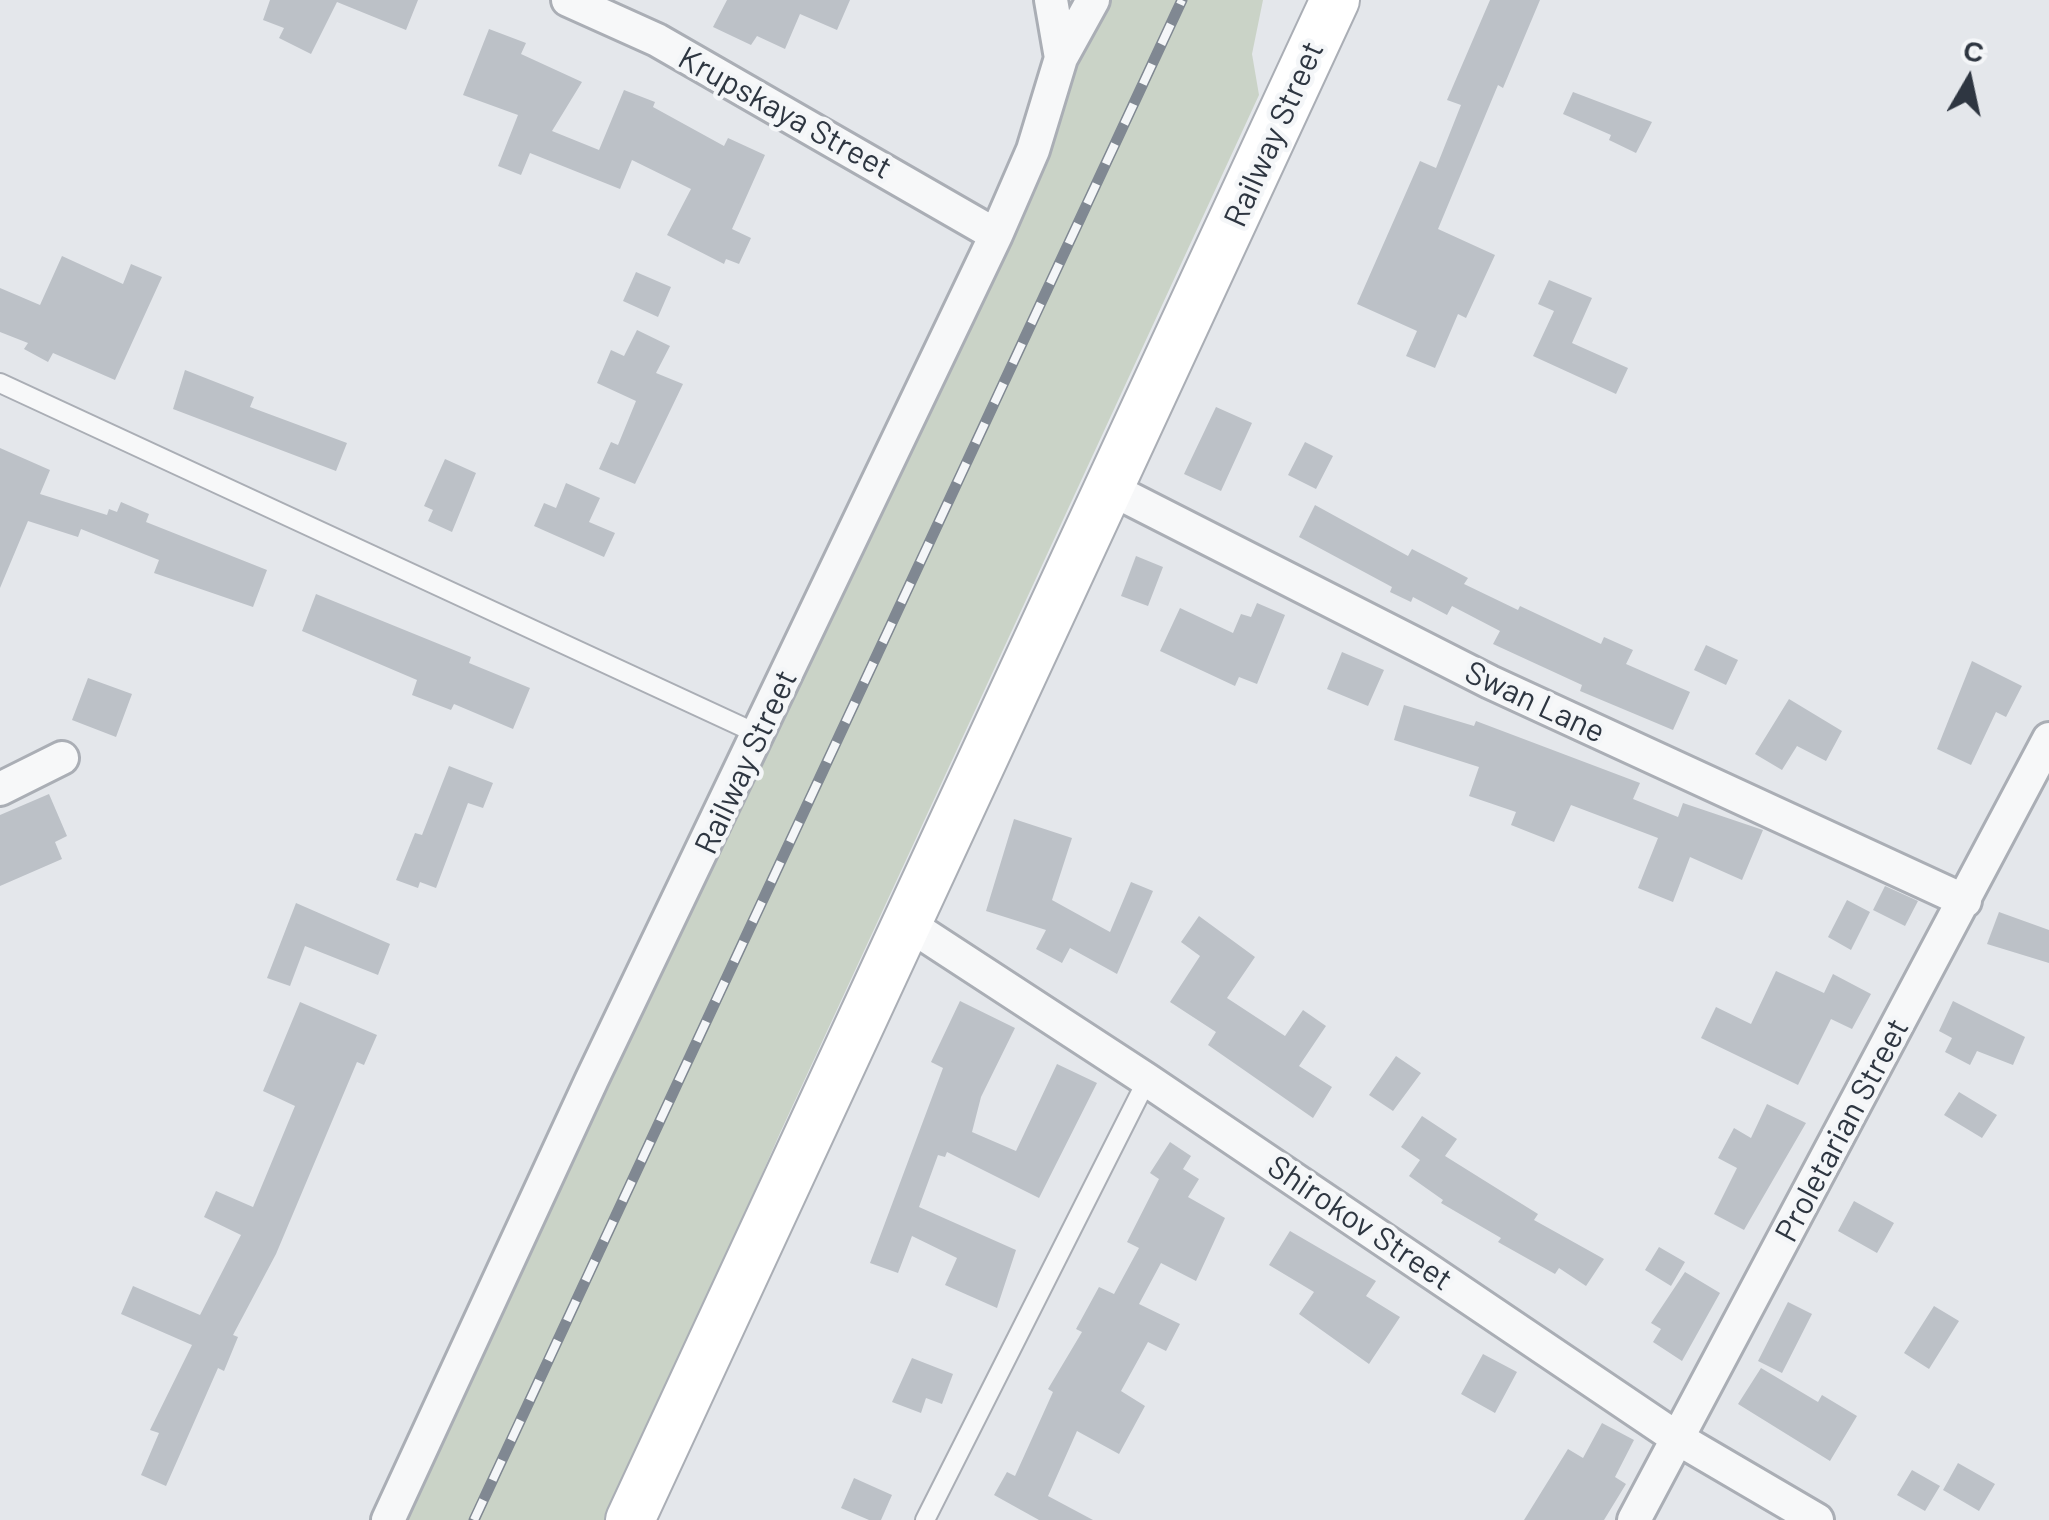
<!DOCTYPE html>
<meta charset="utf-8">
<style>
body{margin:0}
#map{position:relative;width:2049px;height:1520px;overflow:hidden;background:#e4e7eb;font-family:Barlow,sans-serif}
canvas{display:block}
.north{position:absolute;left:1919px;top:30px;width:100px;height:100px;-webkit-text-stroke:8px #f4f6f8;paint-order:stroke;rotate:9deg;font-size:28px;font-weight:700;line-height:40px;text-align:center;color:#2e3641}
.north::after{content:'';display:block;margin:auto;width:35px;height:45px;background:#2e3641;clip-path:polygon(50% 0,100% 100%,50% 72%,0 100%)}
</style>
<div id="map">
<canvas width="2049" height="1520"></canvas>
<div class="north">С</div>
</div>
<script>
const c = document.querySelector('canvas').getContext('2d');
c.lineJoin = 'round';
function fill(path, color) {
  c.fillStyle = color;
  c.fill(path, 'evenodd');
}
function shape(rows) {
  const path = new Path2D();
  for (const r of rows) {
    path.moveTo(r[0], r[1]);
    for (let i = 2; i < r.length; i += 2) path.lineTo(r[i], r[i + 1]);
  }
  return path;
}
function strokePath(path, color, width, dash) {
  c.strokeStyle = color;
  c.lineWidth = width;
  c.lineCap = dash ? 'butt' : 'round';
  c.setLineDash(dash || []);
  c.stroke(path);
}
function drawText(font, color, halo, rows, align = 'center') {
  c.font = font + ' Barlow,sans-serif';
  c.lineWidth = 9;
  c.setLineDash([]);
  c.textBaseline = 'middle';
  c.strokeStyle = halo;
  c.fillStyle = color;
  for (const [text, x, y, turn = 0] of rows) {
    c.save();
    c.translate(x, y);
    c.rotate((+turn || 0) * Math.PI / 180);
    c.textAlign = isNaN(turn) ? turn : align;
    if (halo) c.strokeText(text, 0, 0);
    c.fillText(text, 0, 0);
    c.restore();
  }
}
const green = shape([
 [1093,0,1263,0,1252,54,1259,95,780,1133,610,1520,388,1520]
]);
const building = shape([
 [270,0,418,0,406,30,337,2,311,54,279,38,284,28,263,20],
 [727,0,850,0,837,30,800,14,785,49,757,36,751,45,713,27],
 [1490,0,1540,0,1503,88,1498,85,1438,229,1495,255,1466,318,1458,314,1435,368,1406,356,1417,331,1357,304,1420,161,1436,168,1461,105,1447,100],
 [489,29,526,43,521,54,582,82,552,131,599,150,624,90,655,102,653,107,724,146,728,138,765,155,732,229,751,238,739,264,726,259,724,264,667,235,691,189,632,160,620,189,530,153,521,175,498,166,518,115,463,95],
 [1573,92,1652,122,1636,153,1609,140,1611,135,1563,114],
 [62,256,123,284,131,264,162,277,115,380,53,353,48,362,24,349,28,343,0,332,0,288,40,305],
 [636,272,671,287,658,317,623,301],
 [1549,280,1592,298,1572,343,1628,368,1616,394,1533,356,1554,311,1538,304],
 [637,330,670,346,656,373,683,384,635,484,599,469,611,442,618,445,636,401,597,383,611,350,624,356],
 [185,370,254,397,250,407,347,443,336,471,173,409],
 [1216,407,1252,423,1221,491,1184,474],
 [1305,442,1333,456,1316,489,1288,475],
 [0,448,50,470,40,494,107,515,109,509,117,512,121,502,149,514,146,522,267,570,253,607,154,573,159,560,81,529,78,537,28,521,0,588],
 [445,459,476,473,452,532,428,521,433,510,424,506],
 [566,483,600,498,589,522,615,533,604,557,534,526,544,503,556,508],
 [1315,505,1408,556,1412,549,1449,568,1468,578,1464,584,1518,610,1520,606,1601,644,1604,637,1633,650,1626,664,1690,692,1673,730,1580,691,1582,685,1493,644,1500,631,1452,606,1447,615,1413,597,1411,602,1390,592,1392,587,1299,537],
 [1136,556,1163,567,1148,606,1121,596],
 [316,594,471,657,469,663,530,688,513,729,454,704,451,710,412,695,417,680,302,631],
 [1257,603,1285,615,1257,684,1239,677,1235,686,1160,651,1180,608,1233,633,1241,614,1251,617],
 [1706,645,1738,660,1726,685,1694,670],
 [1342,652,1384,670,1368,706,1327,689],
 [1972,661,2022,686,2006,717,1996,712,1971,765,1937,749],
 [88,678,132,694,116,737,72,720],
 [1789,699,1842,731,1826,761,1797,746,1782,770,1755,754],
 [1404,705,1474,726,1476,721,1640,783,1633,799,1678,817,1683,803,1763,830,1742,880,1690,857,1673,902,1638,888,1658,838,1571,805,1554,842,1511,825,1516,812,1469,796,1479,767,1394,740],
 [449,766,493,783,483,808,468,803,436,888,420,882,418,888,396,880,415,833,422,835],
 [49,794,67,836,55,842,62,859,0,886,0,815],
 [1014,819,1072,838,1052,900,1110,932,1131,882,1153,891,1117,974,1070,948,1062,963,1036,949,1046,930,986,911],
 [1885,886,1918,901,1905,926,1873,910],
 [1847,900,1870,912,1851,950,1828,937],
 [296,903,390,944,378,975,305,946,290,986,267,978],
 [1999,912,2049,930,2049,963,1987,944],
 [1199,916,1255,957,1227,998,1285,1036,1303,1010,1326,1026,1299,1066,1332,1087,1313,1118,1208,1045,1216,1032,1170,1002,1200,956,1181,942],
 [1776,971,1824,993,1833,974,1871,994,1852,1029,1831,1019,1798,1085,1701,1038,1716,1007,1751,1024],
 [960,1001,1015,1028,981,1097,972,1132,1016,1151,1057,1064,1097,1083,1039,1198,947,1152,945,1157,938,1155,919,1207,1016,1250,997,1308,945,1285,957,1258,912,1236,898,1273,870,1263,943,1068,931,1062],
 [1953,1001,2025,1037,2013,1065,1977,1051,1970,1065,1945,1052,1952,1038,1939,1031],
 [300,1002,377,1035,364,1065,357,1062,276,1254,233,1335,238,1337,224,1371,218,1368,166,1486,141,1475,159,1433,150,1430,192,1345,121,1314,133,1286,200,1315,241,1235,204,1217,216,1191,253,1207,295,1106,263,1091],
 [1396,1056,1421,1073,1393,1111,1369,1095],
 [1959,1092,1997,1115,1982,1138,1944,1115],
 [1767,1104,1806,1123,1744,1230,1714,1214,1737,1168,1718,1158,1734,1128,1751,1138],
 [1422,1116,1457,1139,1445,1156,1538,1214,1534,1220,1604,1259,1586,1286,1559,1268,1555,1274,1498,1242,1501,1238,1441,1203,1443,1200,1409,1176,1420,1160,1401,1147],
 [1170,1142,1191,1156,1183,1169,1199,1179,1188,1197,1225,1218,1196,1281,1161,1263,1139,1304,1180,1324,1166,1351,1148,1342,1121,1391,1145,1406,1119,1454,1077,1431,1048,1496,1093,1520,1039,1520,994,1495,1007,1472,1015,1476,1053,1392,1048,1389,1082,1332,1076,1329,1099,1287,1114,1294,1139,1248,1127,1242,1159,1179,1150,1173],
 [1854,1201,1894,1223,1877,1253,1838,1231],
 [1290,1231,1376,1281,1366,1296,1400,1317,1369,1364,1299,1314,1314,1292,1269,1265],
 [1659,1247,1685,1262,1671,1286,1645,1270],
 [1685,1272,1720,1293,1682,1361,1653,1342,1661,1329,1651,1323],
 [1788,1302,1812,1314,1782,1373,1758,1361],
 [1934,1306,1959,1321,1929,1369,1904,1353],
 [1483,1354,1517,1372,1495,1413,1461,1394],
 [912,1358,953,1374,942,1404,926,1398,921,1413,892,1402],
 [1761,1368,1818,1402,1822,1395,1857,1416,1830,1461,1738,1404],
 [1602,1423,1634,1440,1615,1477,1626,1484,1604,1520,1524,1520,1568,1449,1583,1458],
 [1958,1463,1995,1484,1979,1511,1943,1490],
 [1912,1470,1940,1486,1925,1511,1897,1495],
 [854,1478,892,1495,881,1520,869,1520,841,1508]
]);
const service = shape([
 [0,383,760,735],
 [925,1520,1147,1080]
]);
const minor = shape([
 [568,0,657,40,996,235],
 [1051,0,1061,58],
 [1111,489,1490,682,1965,901],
 [0,789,62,758],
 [905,922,1147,1080,1677,1438,1817,1520],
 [388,1520,592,1079,996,235,1033,150,1061,58,1093,0],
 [1634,1520,2049,739]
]);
const secondary = shape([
 [630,1520,1335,0]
]);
const rail = shape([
 [474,1520,1182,0]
]);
const streetNames = [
 ["Krupskaya Street",785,113,29],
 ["Railway Street",1274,134,-66],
 ["Swan Lane",1535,702,25],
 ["Railway Street",746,762,-65],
 ["Proletarian Street",1842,1130,-62],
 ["Shirokov Street",1360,1223,34]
];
fill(green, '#cad3c7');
fill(building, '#bcc1c7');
strokePath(service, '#aaaeb5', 22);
strokePath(minor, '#aaaeb5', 38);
strokePath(secondary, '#aaaeb5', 52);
strokePath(service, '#f7f8f9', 18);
strokePath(minor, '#f7f8f9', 32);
strokePath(secondary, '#fff', 48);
strokePath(rail, '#808892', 11);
strokePath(rail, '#f4f6f8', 8, [22]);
drawText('32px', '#2e3641', '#f4f6f8', streetNames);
</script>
